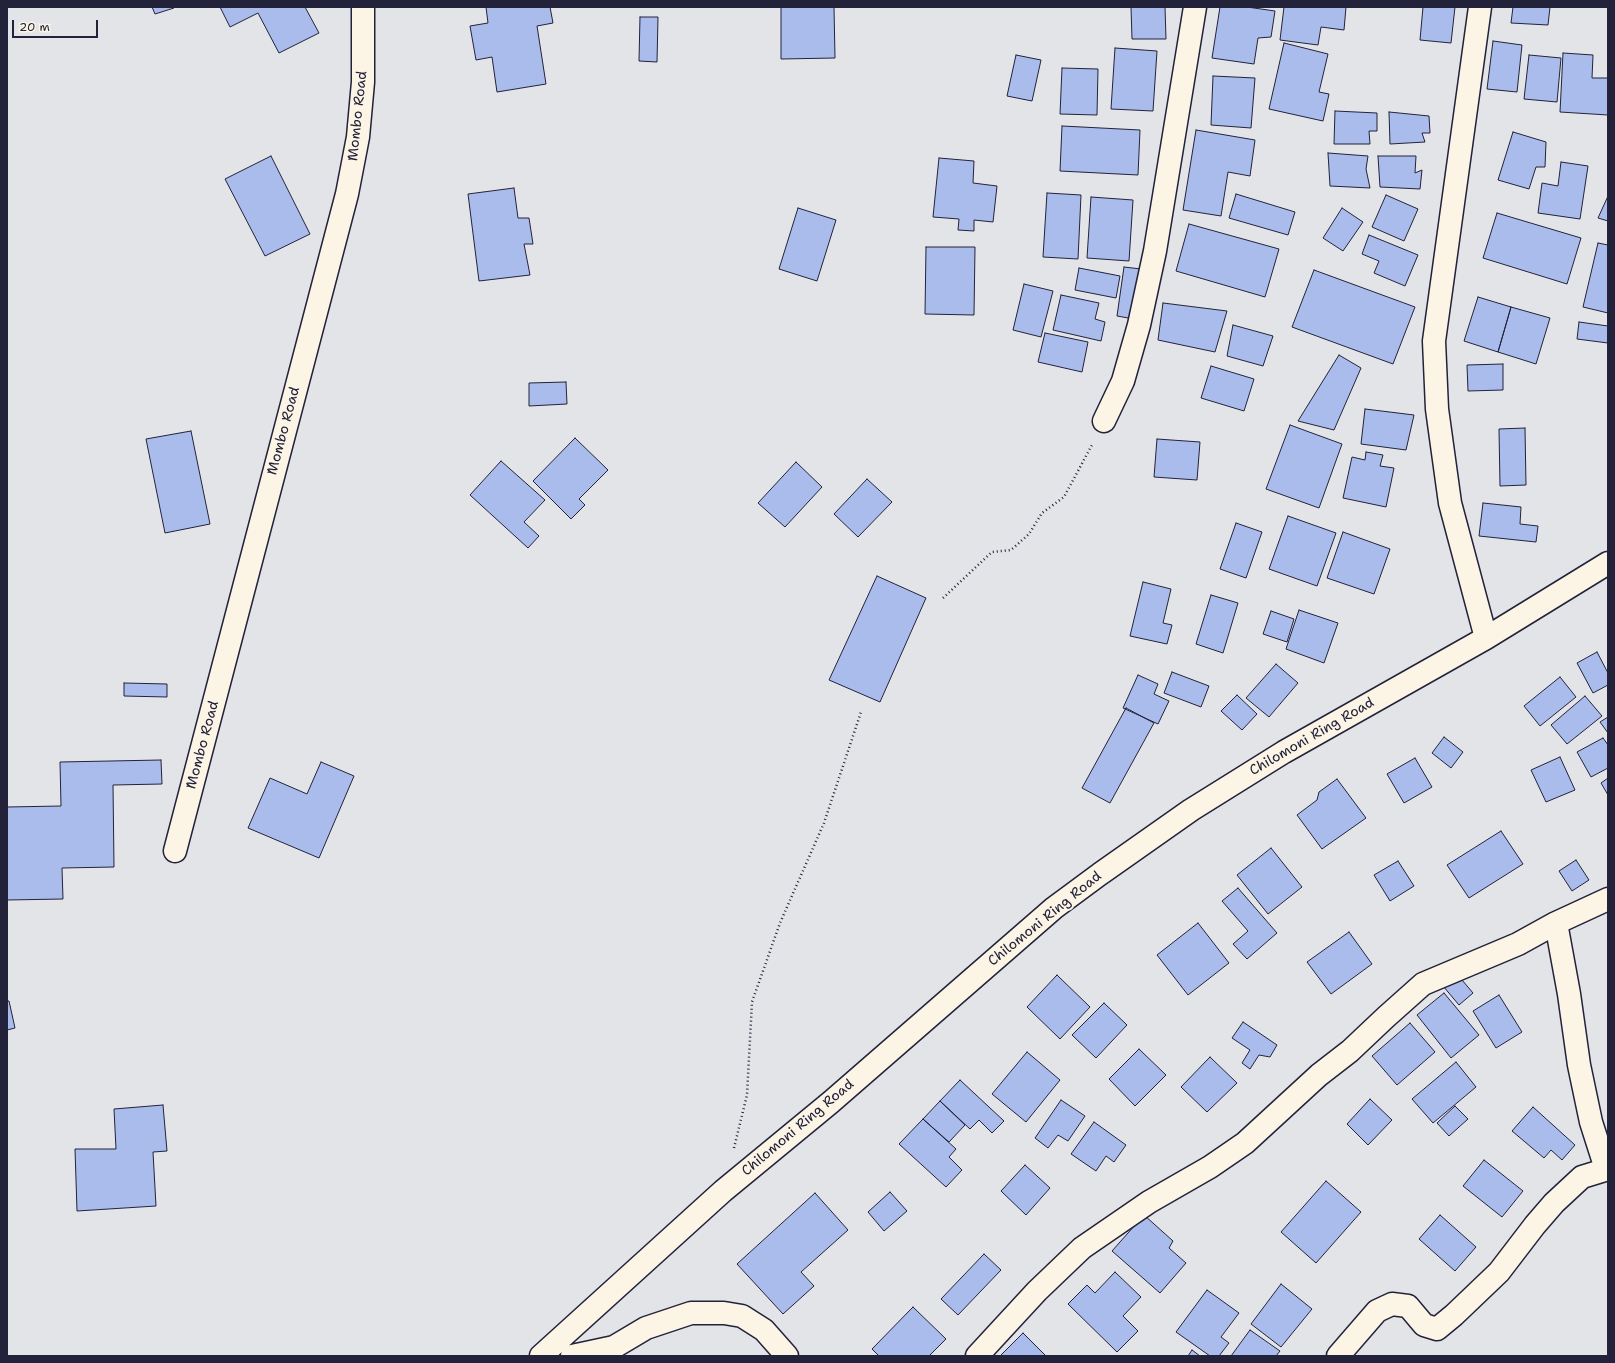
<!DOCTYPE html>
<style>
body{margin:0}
#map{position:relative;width:1615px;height:1363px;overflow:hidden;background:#e3e4e7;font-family:"Shantell Sans",sans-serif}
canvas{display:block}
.frame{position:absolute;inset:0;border:8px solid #22223b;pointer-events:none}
.scale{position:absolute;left:12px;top:20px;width:86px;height:18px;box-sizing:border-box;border:2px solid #22223b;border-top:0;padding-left:5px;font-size:12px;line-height:14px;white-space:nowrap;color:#22223b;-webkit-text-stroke:3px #fcf5e5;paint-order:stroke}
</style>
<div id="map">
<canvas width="1615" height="1363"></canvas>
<div class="frame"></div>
<div class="scale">20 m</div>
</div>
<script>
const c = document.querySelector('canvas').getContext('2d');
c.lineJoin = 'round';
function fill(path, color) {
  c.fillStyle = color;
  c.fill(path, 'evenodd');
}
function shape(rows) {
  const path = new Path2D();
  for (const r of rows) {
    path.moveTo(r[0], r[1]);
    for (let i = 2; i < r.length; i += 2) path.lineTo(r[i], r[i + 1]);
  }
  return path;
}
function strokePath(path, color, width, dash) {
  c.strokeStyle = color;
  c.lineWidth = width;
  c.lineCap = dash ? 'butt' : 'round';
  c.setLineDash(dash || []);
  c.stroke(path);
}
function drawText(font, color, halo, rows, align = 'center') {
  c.font = font + ' "Shantell Sans",sans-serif';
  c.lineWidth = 4;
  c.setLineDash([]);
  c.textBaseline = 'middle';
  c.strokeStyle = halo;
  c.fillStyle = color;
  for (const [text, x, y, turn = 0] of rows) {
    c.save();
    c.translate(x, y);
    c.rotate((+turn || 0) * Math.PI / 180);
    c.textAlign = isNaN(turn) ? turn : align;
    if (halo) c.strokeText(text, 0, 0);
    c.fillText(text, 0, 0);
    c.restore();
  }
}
const building = shape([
 [152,7,174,7,174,8,155,14,152,7],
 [220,7,305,7,319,33,279,53,258,13,230,27,220,7],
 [486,7,550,7,553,23,537,26,546,84,497,92,492,57,476,60,470,26,488,23,486,7],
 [781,7,834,7,835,58,781,59,781,7],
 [1131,7,1165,7,1166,39,1132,39,1131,7],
 [1220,7,1247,7,1275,11,1271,37,1258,38,1254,64,1212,58,1220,7],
 [1284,7,1346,7,1344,30,1321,27,1318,45,1280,40,1284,7],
 [1423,7,1455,7,1451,43,1420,40,1423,7],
 [1513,7,1550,7,1548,25,1511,23,1513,7],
 [640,17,658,17,657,62,639,61,640,17],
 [1493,41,1522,45,1517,92,1487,89,1493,41],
 [1284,43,1328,54,1319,92,1329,94,1323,121,1269,109,1284,43],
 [1115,48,1157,51,1153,111,1111,109,1115,48],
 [1563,53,1593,55,1592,78,1608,78,1608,115,1560,112,1563,53],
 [1016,55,1041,60,1032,101,1007,96,1016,55],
 [1529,55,1561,58,1557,102,1524,99,1529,55],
 [1062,68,1098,69,1097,115,1060,114,1062,68],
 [1213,76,1255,78,1251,128,1211,125,1213,76],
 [1335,111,1377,113,1377,131,1369,131,1370,144,1334,144,1335,111],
 [1389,112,1429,116,1430,133,1422,133,1425,142,1390,144,1389,112],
 [1062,126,1140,130,1138,175,1060,171,1062,126],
 [1196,130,1255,140,1250,176,1228,172,1221,216,1183,210,1196,130],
 [1513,132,1546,142,1545,167,1536,167,1529,189,1498,180,1513,132],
 [1328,153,1368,156,1366,169,1370,188,1330,186,1328,153],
 [271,156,310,234,265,256,225,179,271,156],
 [1378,156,1416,156,1415,173,1422,170,1420,189,1380,187,1378,156],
 [939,158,974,161,973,183,997,186,993,222,974,220,974,231,958,230,959,219,933,217,939,158],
 [1561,162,1588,166,1580,219,1538,213,1542,183,1558,186,1561,162],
 [514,188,518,218,529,218,533,244,524,244,530,275,479,281,468,194,514,188],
 [1047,193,1081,195,1078,259,1043,257,1047,193],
 [1236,194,1295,212,1288,235,1229,218,1236,194],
 [1386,195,1418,209,1404,241,1372,227,1386,195],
 [1608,196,1608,221,1598,218,1608,196],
 [1091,197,1133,200,1129,261,1087,258,1091,197],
 [798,208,836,220,817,281,779,269,798,208],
 [1342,208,1363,222,1343,251,1323,238,1342,208],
 [1497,213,1581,238,1567,284,1483,258,1497,213],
 [1189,224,1279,249,1265,297,1176,271,1189,224],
 [1369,235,1418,255,1405,286,1374,273,1379,261,1362,254,1369,235],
 [1598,243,1608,245,1608,313,1583,307,1598,243],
 [926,247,975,247,974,315,925,314,926,247],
 [1124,267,1141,269,1134,319,1117,316,1124,267],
 [1079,268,1120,276,1116,298,1075,290,1079,268],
 [1314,270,1415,307,1393,364,1292,327,1314,270],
 [1024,284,1053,291,1041,337,1013,330,1024,284],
 [1061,295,1099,303,1095,319,1105,322,1101,341,1053,330,1061,295],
 [1478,297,1511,307,1498,352,1464,341,1478,297],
 [1163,303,1227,311,1215,352,1158,340,1163,303],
 [1511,307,1550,318,1536,364,1498,352,1511,307],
 [1579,322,1608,326,1608,343,1577,339,1579,322],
 [1233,325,1273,336,1263,366,1227,356,1233,325],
 [1045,333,1088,342,1082,372,1038,362,1045,333],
 [1339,355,1361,368,1334,430,1298,421,1339,355],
 [1503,364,1503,390,1468,391,1467,365,1503,364],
 [1211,366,1254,379,1244,411,1201,398,1211,366],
 [566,382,567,404,529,406,529,383,566,382],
 [1365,409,1414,415,1406,450,1361,444,1365,409],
 [1290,425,1342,444,1319,508,1266,489,1290,425],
 [1525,428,1526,485,1500,486,1499,429,1525,428],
 [191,431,210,524,165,533,146,439,191,431],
 [575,438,608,470,579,499,585,505,571,519,533,481,575,438],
 [1157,439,1200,442,1197,480,1154,477,1157,439],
 [1366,452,1383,455,1380,466,1394,468,1386,507,1343,498,1352,457,1365,460,1366,452],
 [501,461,545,500,524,522,539,536,528,548,470,495,501,461],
 [796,462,822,487,785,527,758,503,796,462],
 [867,479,892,502,858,537,834,514,867,479],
 [1483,503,1521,507,1520,524,1538,526,1536,542,1479,536,1483,503],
 [1288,516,1336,533,1317,586,1269,569,1288,516],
 [1236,523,1262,532,1246,578,1220,569,1236,523],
 [1343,532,1390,549,1374,594,1327,578,1343,532],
 [877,576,926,598,880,702,829,680,877,576],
 [1143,582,1171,589,1163,623,1172,625,1167,644,1130,636,1143,582],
 [1211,595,1238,603,1223,653,1196,644,1211,595],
 [1299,610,1338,623,1324,663,1286,649,1299,610],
 [1271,611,1294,619,1287,642,1263,634,1271,611],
 [1597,652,1608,673,1608,685,1593,693,1577,663,1597,652],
 [1276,664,1298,683,1269,717,1246,698,1276,664],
 [1172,672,1209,686,1201,707,1164,693,1172,672],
 [1138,675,1158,684,1154,694,1169,701,1158,724,1123,708,1138,675],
 [1560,677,1576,697,1540,726,1524,706,1560,677],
 [124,683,167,684,167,697,124,696,124,683],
 [1237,695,1257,714,1242,730,1221,711,1237,695],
 [1585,696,1602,716,1567,744,1551,725,1585,696],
 [1126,708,1154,723,1110,803,1082,788,1126,708],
 [1608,717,1608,733,1600,722,1608,717],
 [1444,737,1463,752,1451,768,1432,753,1444,737],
 [1603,738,1608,745,1608,768,1591,777,1577,752,1603,738],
 [1560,757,1575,790,1546,802,1531,770,1560,757],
 [1415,758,1432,787,1404,803,1387,774,1415,758],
 [161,760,162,784,113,785,114,867,62,868,63,899,7,900,7,807,61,806,60,762,161,760],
 [321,762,354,776,319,858,248,828,270,778,307,794,321,762],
 [1608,778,1608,795,1601,783,1608,778],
 [1337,779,1366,818,1322,849,1297,815,1317,800,1319,792,1337,779],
 [1501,831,1523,864,1469,898,1447,865,1501,831],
 [1271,848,1302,887,1268,914,1237,875,1271,848],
 [1576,860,1589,880,1572,891,1559,871,1576,860],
 [1398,861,1414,886,1390,901,1374,875,1398,861],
 [1238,888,1277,933,1247,959,1233,944,1248,931,1222,901,1238,888],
 [1198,923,1229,963,1188,995,1157,955,1198,923],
 [1349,932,1372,964,1331,994,1307,962,1349,932],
 [1457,974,1473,993,1459,1005,1443,986,1457,974],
 [1057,975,1090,1007,1060,1039,1027,1007,1057,975],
 [1444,993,1479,1035,1451,1058,1417,1015,1444,993],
 [1499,995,1522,1032,1496,1048,1473,1011,1499,995],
 [7,1001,9,1001,15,1028,7,1030,7,1001],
 [1104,1003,1127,1025,1096,1058,1072,1035,1104,1003],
 [1243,1022,1277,1045,1270,1057,1259,1055,1250,1069,1242,1063,1250,1050,1232,1038,1243,1022],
 [1410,1023,1435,1052,1397,1085,1372,1056,1410,1023],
 [1139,1049,1166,1075,1135,1106,1109,1079,1139,1049],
 [1027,1052,1060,1080,1026,1122,992,1094,1027,1052],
 [1210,1057,1237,1083,1207,1112,1181,1087,1210,1057],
 [1456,1062,1476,1087,1433,1123,1412,1099,1456,1062],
 [960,1080,1004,1121,992,1133,979,1120,970,1129,940,1101,960,1080],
 [1370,1099,1392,1120,1368,1145,1347,1124,1370,1099],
 [1061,1100,1085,1116,1068,1141,1058,1135,1048,1148,1035,1138,1061,1100],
 [940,1101,965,1125,949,1142,923,1119,940,1101],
 [163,1105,167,1151,153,1152,156,1206,77,1211,75,1149,116,1149,114,1109,163,1105],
 [1455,1106,1468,1119,1449,1136,1437,1123,1455,1106],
 [1533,1107,1575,1145,1562,1160,1551,1150,1544,1158,1512,1131,1533,1107],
 [923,1119,956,1149,949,1157,962,1170,946,1187,899,1144,923,1119],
 [1094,1122,1126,1145,1114,1162,1106,1156,1096,1171,1071,1154,1094,1122],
 [1484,1160,1523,1191,1502,1217,1463,1186,1484,1160],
 [1025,1165,1050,1188,1026,1215,1001,1191,1025,1165],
 [1326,1181,1361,1212,1316,1263,1281,1232,1326,1181],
 [890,1192,907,1211,884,1231,868,1212,890,1192],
 [815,1193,848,1230,801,1272,814,1286,783,1314,737,1264,815,1193],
 [1144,1215,1173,1241,1169,1248,1186,1263,1160,1293,1112,1251,1144,1215],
 [1440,1215,1476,1247,1455,1271,1419,1239,1440,1215],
 [984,1254,1001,1270,958,1315,941,1299,984,1254],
 [1115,1272,1141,1297,1123,1316,1138,1331,1117,1352,1068,1304,1087,1285,1095,1293,1115,1272],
 [1281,1284,1312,1309,1281,1347,1251,1324,1281,1284],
 [1207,1290,1239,1313,1221,1337,1229,1343,1219,1356,1210,1356,1176,1332,1207,1290],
 [913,1307,946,1339,929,1356,879,1356,872,1349,913,1307],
 [1250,1330,1280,1351,1276,1356,1231,1356,1250,1330],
 [1023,1333,1046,1356,1000,1356,1023,1333],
 [1192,1350,1200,1356,1188,1356,1192,1350]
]);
const path = shape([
 [943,598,992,552,1011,550,1029,534,1042,513,1064,497,1093,443],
 [734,1148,747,1095,752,1002,780,923,824,823,861,712]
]);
const minor = shape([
 [1480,7,1434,341,1437,409,1450,503,1486,638],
 [1104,421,1123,381,1139,325,1155,251,1195,7],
 [175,851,347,194,358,137,363,82,363,7],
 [1556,923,1569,994,1579,1065,1591,1122,1606,1169],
 [541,1356,723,1191,831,1102,1054,908,1100,874,1191,810,1284,752,1486,638,1608,563],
 [572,1356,614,1347,646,1328,691,1313,724,1313,742,1316,764,1330,787,1356],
 [977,1356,1037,1291,1082,1248,1149,1202,1210,1167,1245,1143,1319,1075,1350,1051,1386,1017,1423,984,1518,944,1556,923,1608,899],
 [1338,1356,1377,1311,1392,1304,1408,1306,1424,1325,1437,1329,1454,1315,1499,1272,1535,1225,1554,1203,1582,1177,1608,1169]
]);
const streetNames = [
 ["Mombo Road",358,116,-84],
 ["Mombo Road",284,431,-75],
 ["Chilomoni Ring Road",1312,737,-30],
 ["Mombo Road",203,745,-75],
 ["Chilomoni Ring Road",1045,919,-39],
 ["Chilomoni Ring Road",798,1128,-40]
];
fill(building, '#aabceb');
strokePath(building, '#22223b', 1);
strokePath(minor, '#22223b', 25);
strokePath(path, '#22223b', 2.5, [1, 3]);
strokePath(minor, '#fcf5e5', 22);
drawText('14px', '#22223b', '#fcf5e5', streetNames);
</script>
